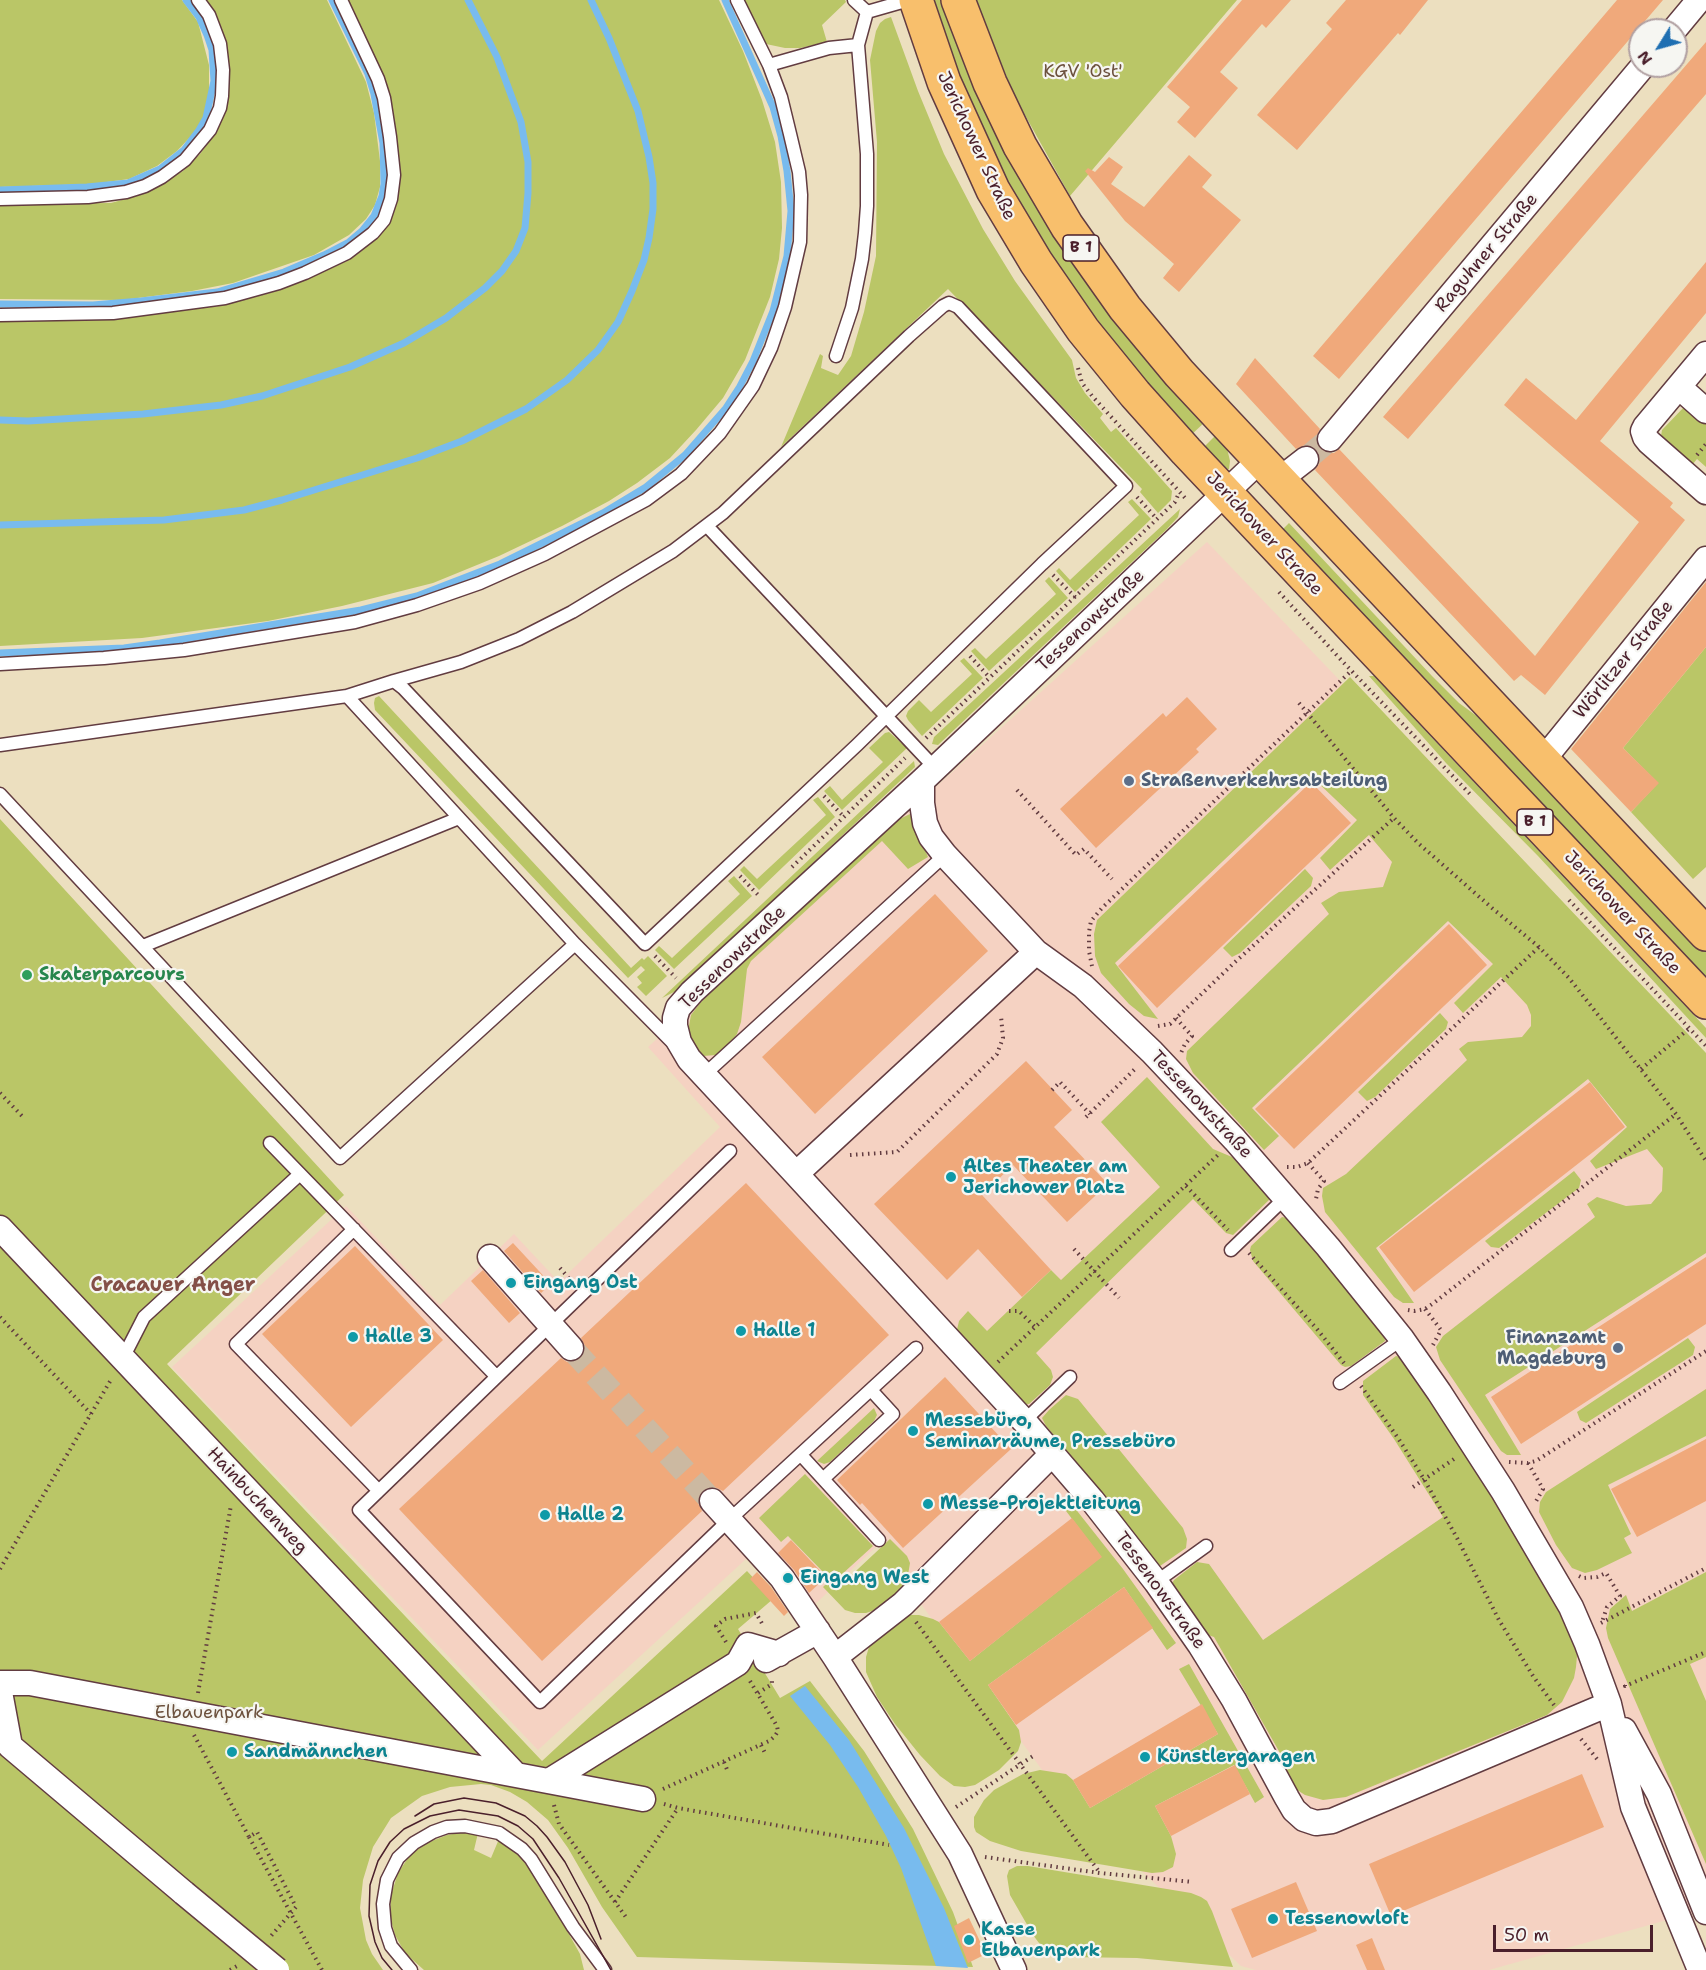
<!DOCTYPE html>
<meta charset="utf-8">
<style>
body{margin:0}
#map{position:relative;width:1706px;height:1970px;overflow:hidden;background:#ecdfbf;font-family:"Shantell Sans",sans-serif}
canvas{display:block}
.north{position:absolute;left:1628px;top:18px;width:60px;height:60px;box-sizing:border-box;background:#f6f6f2;border:2px solid #b1a0a2;border-radius:50%;rotate:233deg;font-size:16px;font-weight:700;line-height:24px;text-align:center;color:#4a1f2b}
.north::after{content:'';display:block;margin:auto;width:21px;height:27px;background:#1f6fb2;clip-path:polygon(50% 0,100% 100%,50% 72%,0 100%)}
.scale{position:absolute;left:1493px;top:1925px;width:160px;height:27px;box-sizing:border-box;border:3px solid #4a1f2b;border-top:0;padding-left:8px;font-size:18px;line-height:21px;white-space:nowrap;color:#4a1f2b;-webkit-text-stroke:4px #f6f6f2;paint-order:stroke}
</style>
<div id="map">
<canvas width="1706" height="1970"></canvas>
<div class="north">N</div>
<div class="scale">50 m</div>
</div>
<script>
const c = document.querySelector('canvas').getContext('2d');
c.lineJoin = 'round';
function fill(path, color) {
  c.fillStyle = color;
  c.fill(path, 'evenodd');
}
function shape(rows) {
  const path = new Path2D();
  for (const r of rows) {
    path.moveTo(r[0], r[1]);
    for (let i = 2; i < r.length; i += 2) path.lineTo(r[i], r[i + 1]);
  }
  return path;
}
function strokePath(path, color, width, dash) {
  c.strokeStyle = color;
  c.lineWidth = width;
  c.lineCap = dash ? 'butt' : 'round';
  c.setLineDash(dash || []);
  c.stroke(path);
}
function drawText(font, color, halo, rows, align = 'center') {
  c.font = font + ' "Shantell Sans",sans-serif';
  c.lineWidth = 4.5;
  c.setLineDash([]);
  c.textBaseline = 'middle';
  c.strokeStyle = halo;
  c.fillStyle = color;
  for (const [text, x, y, turn = 0] of rows) {
    c.save();
    c.translate(x, y);
    c.rotate((+turn || 0) * Math.PI / 180);
    c.textAlign = isNaN(turn) ? turn : align;
    if (halo) c.strokeText(text, 0, 0);
    c.fillText(text, 0, 0);
    c.restore();
  }
}
const built = shape([
 [1207,542,1706,1062,1706,1909,1489,1970,1256,1970,1241,1966,1056,1789,878,1545,811,1608,758,1548,538,1750,172,1367,346,1206,440,1305,514,1234,559,1282,720,1127,648,1047]
]);
const green = shape([
 [0,0,182,0,198,22,209,65,209,95,205,115,194,133,177,151,157,166,129,179,92,184,0,187],
 [205,0,327,0,366,82,374,113,380,161,380,187,375,205,366,219,349,235,314,255,233,283,192,291,122,300,0,299,0,204,111,203,143,194,183,171,200,154,214,135,223,116,226,47,221,30,213,11],
 [347,0,719,0,743,51,762,100,775,142,781,182,782,228,779,259,770,297,745,360,723,398,696,430,670,458,637,483,609,501,562,526,499,556,433,583,342,606,268,621,142,638,0,646,0,320,103,320,220,306,270,293,301,282,347,261,359,253,373,241,384,228,398,174,394,119,387,86],
 [743,0,845,0,846,2,822,25,827,42,800,48,785,48,766,44,759,36],
 [928,0,944,0,1206,421,1189,437,1099,332,997,172],
 [975,0,1237,0,1070,196,1015,97],
 [891,17,918,91,944,154,983,229,1015,281,1072,360,1076,378,1085,393,1103,414,1100,418,1111,432,1116,428,1172,491,1171,500,1158,513,1140,492,1142,489,948,289,781,447,820,354,823,356,821,368,838,375,851,356,864,312,876,256,877,142,870,60,876,31,880,23,885,19],
 [1684,407,1688,408,1706,424,1706,467,1697,459,1692,465,1661,436,1662,430],
 [1217,434,1226,444,1230,461,1229,469,1224,472,1201,450],
 [1132,499,1151,519,1075,592,1056,571,1059,568,1070,580,1139,515,1128,502],
 [1180,509,1178,517,1166,530,938,745,932,744,934,737],
 [1289,523,1432,676,1459,703,1489,725,1706,952,1706,985,1279,533],
 [1049,577,1068,598,989,671,971,651,975,648,986,659,1056,594,1045,581],
 [1706,647,1706,867,1693,879,1631,812,1658,783,1623,748],
 [964,658,983,678,922,736,908,720,906,716,908,711,919,700,931,712,972,674,960,661],
 [1369,676,1377,676,1419,724,1706,1028,1706,1038,1538,856,1446,763],
 [1350,677,1706,1053,1706,1253,1485,1395,1521,1455,1507,1455,1501,1451,1440,1360,1436,1347,1443,1336,1595,1217,1587,1204,1597,1197,1626,1206,1651,1204,1662,1191,1663,1168,1647,1149,1596,1169,1590,1161,1627,1127,1588,1079,1376,1248,1414,1303,1403,1303,1394,1297,1325,1212,1322,1196,1323,1188,1346,1174,1467,1060,1459,1049,1468,1042,1522,1037,1531,1026,1531,1015,1527,1005,1501,977,1463,1013,1454,1003,1493,964,1448,921,1252,1108,1279,1136,1264,1150,1193,1073,1186,1059,1187,1051,1329,914,1321,903,1339,892,1383,887,1392,862,1369,835,1330,870,1320,858,1357,820,1312,777,1115,963,1158,1019,1144,1016,1129,1004,1101,973,1095,956,1094,934,1097,920],
 [379,696,631,968,642,958,644,960,648,956,667,976,646,996,637,987,642,983,637,977,645,970,641,966,628,978,375,710,374,703,375,698],
 [889,732,907,748,842,810,824,791,830,786,842,800,883,762,869,748,885,733],
 [914,761,915,767,678,990,662,998],
 [818,797,835,817,759,890,740,870,744,866,757,879,826,815,813,800],
 [910,814,928,857,908,869,882,841,751,961,747,969,741,1022,737,1034,728,1046,716,1055,703,1056,698,1053,691,1044,688,1031,691,1015,700,1003,883,827],
 [0,819,344,1195,167,1364,542,1761,747,1571,773,1599,738,1629,780,1698,810,1681,864,1751,913,1829,953,1912,973,1967,637,1957,602,1907,568,1848,548,1820,527,1802,510,1792,491,1785,481,1784,450,1787,422,1796,391,1818,373,1847,363,1880,360,1908,366,1940,372,1954,383,1970,0,1970],
 [1305,869,1313,878,1311,886,1240,953,1232,957,1223,948],
 [734,876,752,896,674,969,655,950,659,946,672,958,740,894,728,881],
 [1440,1013,1448,1022,1446,1029,1375,1097,1367,1101,1358,1092],
 [1147,1077,1213,1149,1232,1157,1270,1199,1233,1235,1226,1233,1193,1199,1036,1353,1051,1370,1053,1377,1050,1385,1029,1404,1023,1405,956,1334,959,1321,968,1311,987,1331,1051,1270,1061,1280,1160,1187,1101,1122],
 [1574,1171,1581,1180,1579,1188,1499,1248,1491,1247,1485,1241],
 [1282,1217,1287,1218,1324,1257,1384,1335,1385,1341,1351,1366,1345,1367,1341,1365,1253,1261,1250,1250,1251,1246],
 [1688,1338,1695,1347,1693,1355,1586,1423,1580,1420,1577,1412],
 [1396,1356,1400,1357,1473,1461,1509,1518,1573,1636,1577,1656,1576,1667,1574,1678,1562,1702,1547,1715,1346,1797,1323,1800,1305,1795,1291,1786,1286,1774,1288,1767,1214,1637,1205,1634,1171,1585,1174,1580,1197,1562,1209,1564,1263,1640,1443,1517,1394,1439,1363,1395,1363,1381],
 [1706,1389,1706,1436,1608,1485,1631,1534,1624,1538,1632,1553,1597,1570,1585,1573,1572,1568,1556,1545,1539,1512,1540,1502,1546,1492],
 [1066,1395,1078,1399,1183,1528,1187,1539,1186,1548,1160,1566,1156,1563,1068,1452,1046,1426,1042,1418,1049,1410],
 [874,1408,877,1415,874,1421,830,1462,824,1464,817,1461],
 [805,1474,873,1546,840,1576,834,1570,827,1576,788,1536,781,1542,759,1518],
 [1070,1502,1123,1569,1176,1643,1167,1650,1124,1587,988,1685,1019,1730,1021,1742,1018,1751,999,1770,975,1785,965,1787,954,1786,940,1776,920,1755,895,1724,877,1697,866,1672,866,1657,869,1647,872,1642,908,1615,919,1615,933,1619,939,1622,970,1661,1101,1557,1063,1507],
 [890,1539,907,1556,910,1563,907,1581,896,1593,875,1610,866,1613,855,1613,845,1610,823,1587,833,1577,842,1584],
 [1706,1572,1706,1657,1690,1664,1706,1701,1706,1864,1608,1638,1606,1628,1610,1609,1626,1595,1632,1611],
 [1189,1664,1264,1797,1255,1803,1234,1765,1155,1806,1171,1836,1176,1854,1173,1867,1163,1872,1152,1873,1021,1851,990,1841,976,1832,974,1827,974,1817,984,1800,994,1790,1023,1774,1040,1770,1066,1774,1073,1780,1090,1808,1218,1734,1179,1669],
 [465,1832,478,1833,474,1850,491,1858,499,1839,518,1853,549,1898,580,1954,584,1970,424,1970,405,1953,395,1935,390,1916,391,1895,398,1873,410,1855,427,1843,447,1835],
 [1017,1866,1028,1866,1191,1893,1201,1897,1207,1901,1212,1911,1233,1967,1137,1958,1069,1957,1053,1954,1042,1947,1033,1935,1010,1895,1007,1876,1009,1870]
]);
const water = shape([
 [805,1686,849,1740,904,1828,944,1908,968,1968,936,1966,901,1868,886,1836,858,1787,830,1745,790,1696]
]);
const stream = shape([
 [0,190,87,187,128,183,160,169,184,150,199,130,206,118,214,81,212,50,207,35,199,17,186,0],
 [0,304,93,305,141,301,217,292,284,272,324,255,349,242,362,231,374,216,382,196,384,184,383,143,374,94,368,74,332,0],
 [0,420,28,421,143,414,221,405,262,396,350,367,404,343,446,318,485,288,502,271,516,251,525,228,528,193,528,162,521,122,497,57,468,0],
 [0,525,164,520,244,510,282,500,417,458,462,441,526,409,567,380,598,350,618,322,632,291,644,260,649,238,653,209,653,183,649,157,638,111,609,38,591,0],
 [0,653,124,648,160,643,361,610,417,596,500,564,603,513,646,487,685,455,726,408,739,388,753,361,773,311,787,256,791,211,787,171,781,136,773,107,725,0]
]);
const building = shape([
 [1242,0,1291,0,1266,28,1262,24,1220,72,1238,88,1195,138,1177,122,1190,107,1167,87],
 [1346,0,1428,0,1400,35,1398,33,1297,150,1257,115,1332,29,1326,23],
 [1617,0,1663,0,1339,379,1313,356],
 [1706,42,1706,94,1408,439,1383,417],
 [1189,155,1212,175,1202,187,1241,220,1179,292,1163,278,1174,264,1125,221,1085,171,1088,168,1095,172,1109,157,1123,167,1111,184,1144,207],
 [1706,262,1706,313,1600,441,1673,503,1670,507,1685,520,1545,695,1521,675,1514,681,1315,470,1319,464,1320,458,1317,450,1312,446,1305,445,1296,449,1236,384,1255,358,1320,429,1316,437,1316,443,1320,449,1328,453,1334,453,1339,449,1535,656,1639,522,1504,405,1526,378,1576,420],
 [1706,582,1706,647,1623,748,1659,783,1631,812,1571,749],
 [1187,697,1217,729,1196,749,1199,752,1096,848,1060,809,1163,713,1166,717],
 [1311,782,1351,823,1157,1008,1118,966],
 [935,894,988,951,815,1114,762,1057],
 [1449,924,1487,965,1294,1149,1255,1109],
 [1026,1061,1072,1110,1054,1127,1108,1184,1067,1222,1013,1165,982,1195,1051,1270,1022,1297,978,1249,947,1280,874,1204],
 [1590,1082,1625,1127,1414,1292,1379,1247],
 [746,1183,889,1335,723,1491,717,1488,710,1487,702,1491,699,1496,698,1503,702,1511,542,1661,399,1509,561,1358,567,1362,573,1362,581,1358,585,1352,585,1346,581,1338],
 [513,1243,551,1284,541,1293,504,1251],
 [355,1246,443,1340,351,1427,262,1334],
 [1706,1257,1706,1324,1521,1444,1491,1397],
 [483,1270,520,1313,509,1323,471,1281],
 [945,1377,1011,1449,903,1548,862,1503,860,1505,837,1480],
 [1706,1439,1706,1501,1637,1537,1611,1489],
 [1072,1518,1102,1557,970,1661,939,1622],
 [791,1540,826,1577,809,1593,794,1570,778,1553],
 [757,1572,771,1587,788,1612,784,1616,750,1579],
 [1124,1587,1153,1628,1016,1725,988,1685],
 [1202,1704,1218,1734,1090,1808,1073,1780],
 [1235,1765,1250,1794,1171,1836,1155,1806],
 [1582,1774,1604,1827,1391,1916,1369,1864],
 [1296,1882,1317,1931,1252,1958,1231,1909],
 [969,1918,986,1954,968,1963,954,1926],
 [1372,1938,1385,1970,1367,1970,1356,1945]
]);
const streetTunnel = shape([
 [1306,459,1330,439],
 [571,1348,712,1501]
]);
const path = shape([
 [1078,368,1082,383,1093,397,1187,500],
 [1697,455,1706,444],
 [1137,497,1157,519],
 [1053,575,1076,598],
 [1279,592,1343,662,1470,794],
 [970,656,990,678],
 [1299,703,1394,818,1418,843,1492,908,1539,947,1569,978,1676,1114,1706,1161],
 [926,738,1175,502,1179,493],
 [1017,790,1076,855,1084,849,1112,879],
 [824,796,844,817],
 [792,867,905,758],
 [740,876,760,897],
 [1569,900,1706,1046],
 [655,956,676,978],
 [1092,966,1089,951,1089,932,1091,921,1102,908,1351,671],
 [1176,1018,1192,1036,1185,1044,1181,1053],
 [1158,1026,1170,1024,1234,963,1394,818],
 [1641,1069,1691,1027],
 [1052,1090,1060,1082,1090,1114],
 [0,1093,22,1116],
 [1086,1117,1137,1067],
 [850,1155,897,1152,997,1054,1003,1038,1001,1016],
 [1308,1163,1324,1181,1318,1189,1316,1199],
 [1287,1167,1297,1167,1308,1163,1539,947],
 [1186,1186,1228,1230],
 [1074,1249,1119,1298],
 [1249,1253,1317,1329,1344,1363],
 [560,1268,573,1283],
 [1425,1309,1441,1330,1433,1345],
 [1408,1310,1414,1311,1425,1309,1435,1302,1676,1114],
 [1009,1311,1019,1311,1035,1327],
 [0,1317,91,1414],
 [998,1362,1220,1153],
 [1361,1386,1398,1438,1424,1479,1457,1538,1499,1620,1533,1676,1554,1705],
 [1509,1462,1528,1463,1536,1461,1706,1351],
 [1528,1463,1543,1489,1535,1503],
 [1413,1487,1457,1457],
 [0,1569,112,1378],
 [1579,1576,1583,1578,1597,1577,1606,1573,1620,1596,1607,1607,1602,1622],
 [916,1622,1100,1873],
 [1601,1623,1706,1568],
 [726,1642,716,1626,725,1619,756,1613,764,1627],
 [1625,1685,1625,1686,1706,1652],
 [198,1693,231,1505],
 [758,1693,772,1684,772,1680],
 [194,1735,249,1837,257,1832,296,1907,271,1936],
 [1581,1739,1597,1759],
 [761,1745,766,1755],
 [724,1762,728,1772],
 [663,1789,769,1741,775,1736,778,1731,777,1726,750,1681],
 [664,1804,678,1808,889,1845],
 [554,1805,559,1824,628,1920],
 [956,1807,1036,1754],
 [985,1857,1100,1873,1193,1882],
 [615,1902,678,1808],
 [230,1970,239,1965]
]);
const lane = shape([
 [854,0,867,12,909,0],
 [769,65,829,48,858,45],
 [0,199,88,197,126,192,145,186,162,177,185,160,210,130,220,108,222,96,223,70,220,44,209,15,198,0],
 [0,315,113,313,225,298,279,283,305,273,347,253,373,233,384,220,391,199,394,175,390,137,384,98,378,79,341,0],
 [836,356,852,308,862,259,865,233,867,206,867,154,858,45,867,12],
 [707,526,935,768],
 [0,664,104,658,184,650,355,622,417,605,480,583,545,554,646,500,681,474,720,433,753,386,771,348,785,307,800,242,801,195,799,172,790,134,781,97,769,65,737,0],
 [347,696,394,681,461,662,519,639,572,612,673,551,723,513,909,336,943,306,949,303,958,307,1126,486,1042,564,857,745,645,944,403,688,394,681],
 [0,745,347,696,575,944,675,1045],
 [0,794,340,1158,575,944],
 [143,946,459,818],
 [704,1075,945,855],
 [270,1143,496,1376],
 [730,1151,359,1510,540,1702,729,1520,916,1348],
 [354,1229,236,1344,378,1490],
 [1231,1250,1286,1197],
 [123,1358,144,1317,300,1174],
 [1340,1383,1402,1339],
 [1024,1421,1070,1377],
 [801,1455,879,1540],
 [823,1479,893,1414,871,1390],
 [1156,1582,1206,1546],
 [411,1970,391,1946,385,1928,383,1904,387,1880,398,1858,414,1843,433,1832,447,1827,465,1826,499,1833,522,1849,531,1859,573,1927,605,1970]
]);
const street = shape([
 [1674,30,1699,0],
 [1706,354,1645,427,1643,431,1645,437,1649,442,1706,492],
 [1679,387,1706,411],
 [1330,439,1643,66],
 [1279,480,1306,459],
 [1543,760,1706,559],
 [922,781,922,803,925,823,931,837,945,855,1036,952,1083,986,1152,1052,1235,1140,1328,1247,1402,1339,1439,1392,1503,1491,1571,1607,1587,1644,1609,1704,1633,1807,1700,1970],
 [1036,952,796,1174,1024,1421,1092,1500,1156,1582,1200,1645,1234,1700,1287,1798,1294,1810,1304,1819,1316,1823,1332,1821,1609,1704],
 [796,1174,689,1059,679,1042,675,1026,675,1018,678,1008,692,992,922,781,1260,460],
 [0,1228,515,1774],
 [490,1257,571,1348],
 [712,1501,782,1578,835,1657,960,1854,1014,1970],
 [835,1657,903,1604,1052,1454],
 [766,1660,818,1631],
 [0,1683,30,1683,643,1799],
 [0,1692,10,1746,184,1893],
 [1624,1730,1659,1794,1706,1912],
 [549,1781,738,1663,748,1645,779,1654]
]);
const primary = shape([
 [916,0,944,82,993,190,1036,262,1083,330,1135,394,1186,451,1706,1002],
 [958,0,990,83,1020,146,1067,226,1125,308,1179,373,1221,418,1706,934]
]);
const tram = shape([
 [415,1816,434,1804,464,1798,496,1803,525,1816,537,1826,547,1837,565,1862,588,1905,601,1939],
 [392,1970,382,1958,375,1942,369,1916,370,1885,378,1861,390,1842,404,1829,430,1816,459,1810,498,1816,518,1826,533,1839,559,1878,611,1970]
]);
const pathBridge = shape([
 [249,1837,322,1970]
]);
const streetBridge = shape([
 [184,1893,277,1970]
]);
const markers = [
 [1129,781,6,"#5c6f8a"],
 [27,975,6,"#2e9e5b"],
 [951,1177,6,"#0f9aa8"],
 [511,1283,6,"#0f9aa8"],
 [741,1331,6,"#0f9aa8"],
 [353,1337,6,"#0f9aa8"],
 [1618,1348,6,"#5c6f8a"],
 [913,1431,6,"#0f9aa8"],
 [928,1504,6,"#0f9aa8"],
 [545,1515,6,"#0f9aa8"],
 [788,1578,6,"#0f9aa8"],
 [232,1752,6,"#0f9aa8"],
 [1145,1757,6,"#0f9aa8"],
 [1273,1919,6,"#0f9aa8"],
 [969,1940,6,"#0f9aa8"]
];
const shields = [
 [1081,248,36],
 [1535,822,36]
];
const shieldNames = [
 ["B 1",1081,248],
 ["B 1",1535,822]
];
const parkNames = [
 ["KGV 'Ost'",1083,72],
 ["Elbauenpark",209,1713]
];
const streetNames = [
 ["Jerichower Straße",976,146,65],
 ["Raguhner Straße",1487,253,-50],
 ["Jerichower Straße",1264,534,47],
 ["Tessenowstraße",1091,621,-43],
 ["Wörlitzer Straße",1624,660,-51],
 ["Jerichower Straße",1622,913,47],
 ["Tessenowstraße",733,958,-44],
 ["Tessenowstraße",1201,1105,47],
 ["Hainbuchenweg",257,1501,47],
 ["Tessenowstraße",1160,1591,54]
];
const serviceNames = [
 ["Straßenverkehrsabteilung",1141,781],
 ["Finanzamt",1606,1338,"right"],
 ["Magdeburg",1606,1359,"right"]
];
const leisureNames = [
 ["Skaterparcours",39,975]
];
const cultureNames = [
 ["Altes Theater am",963,1167],
 ["Jerichower Platz",963,1188],
 ["Eingang Ost",523,1283],
 ["Halle 1",753,1331],
 ["Halle 3",365,1337],
 ["Messebüro,",925,1421],
 ["Seminarräume, Pressebüro",925,1442],
 ["Messe-Projektleitung",940,1504],
 ["Halle 2",557,1515],
 ["Eingang West",800,1578],
 ["Sandmännchen",244,1752],
 ["Künstlergaragen",1157,1757],
 ["Tessenowloft",1285,1919],
 ["Kasse",981,1930],
 ["Elbauenpark",981,1951]
];
const neighbourhoodNames = [
 ["Cracauer Anger",173,1286]
];
fill(built, '#f5d2c2');
fill(green, '#bac667');
fill(water, '#78bbee');
strokePath(stream, '#78bbee', 7);
fill(building, '#f0a97b');
strokePath(streetTunnel, '#ccb9a1', 24, [24, 12]);
strokePath(lane, '#623c41', 15);
strokePath(street, '#623c41', 27);
strokePath(primary, '#623c41', 36);
strokePath(path, '#623c41', 4, [1.5, 4.5]);
strokePath(lane, '#fff', 12);
strokePath(street, '#fff', 24);
strokePath(primary, '#f8bf6c', 33);
strokePath(tram, '#4a1f2b', 1.5);
strokePath(streetBridge, '#623c41', 27, []);
strokePath(pathBridge, '#623c41', 4, [1.5, 4.5]);
strokePath(streetBridge, '#fff', 24);
for (const [x, y, r, color] of markers) {
  const dot = new Path2D();
  dot.arc(x, y, r, 0, 2 * Math.PI);
  c.fillStyle = color;
  c.fill(dot);
  strokePath(dot, '#f6f6f2', 2);
}
for (const [x, y, w] of shields) {
  const box = new Path2D();
  box.roundRect(x - w / 2, y - 13, w, 26, 4.5);
  c.fillStyle = '#f6f6f2';
  c.fill(box);
  strokePath(box, '#4a1f2b', 1.5);
}
drawText('bold 16px', '#4a1f2b', null, shieldNames);
drawText('18px', '#6c513d', '#f6f6f2', parkNames);
drawText('18px', '#4a1f2b', '#f6f6f2', streetNames);
drawText('bold 18px', '#4e5e75', '#f6f6f2', serviceNames, 'left');
drawText('bold 18px', '#27864d', '#f6f6f2', leisureNames, 'left');
drawText('bold 18px', '#0d838f', '#f6f6f2', cultureNames, 'left');
drawText('bold 20px', '#844f47', '#f6f6f2', neighbourhoodNames);
</script>
